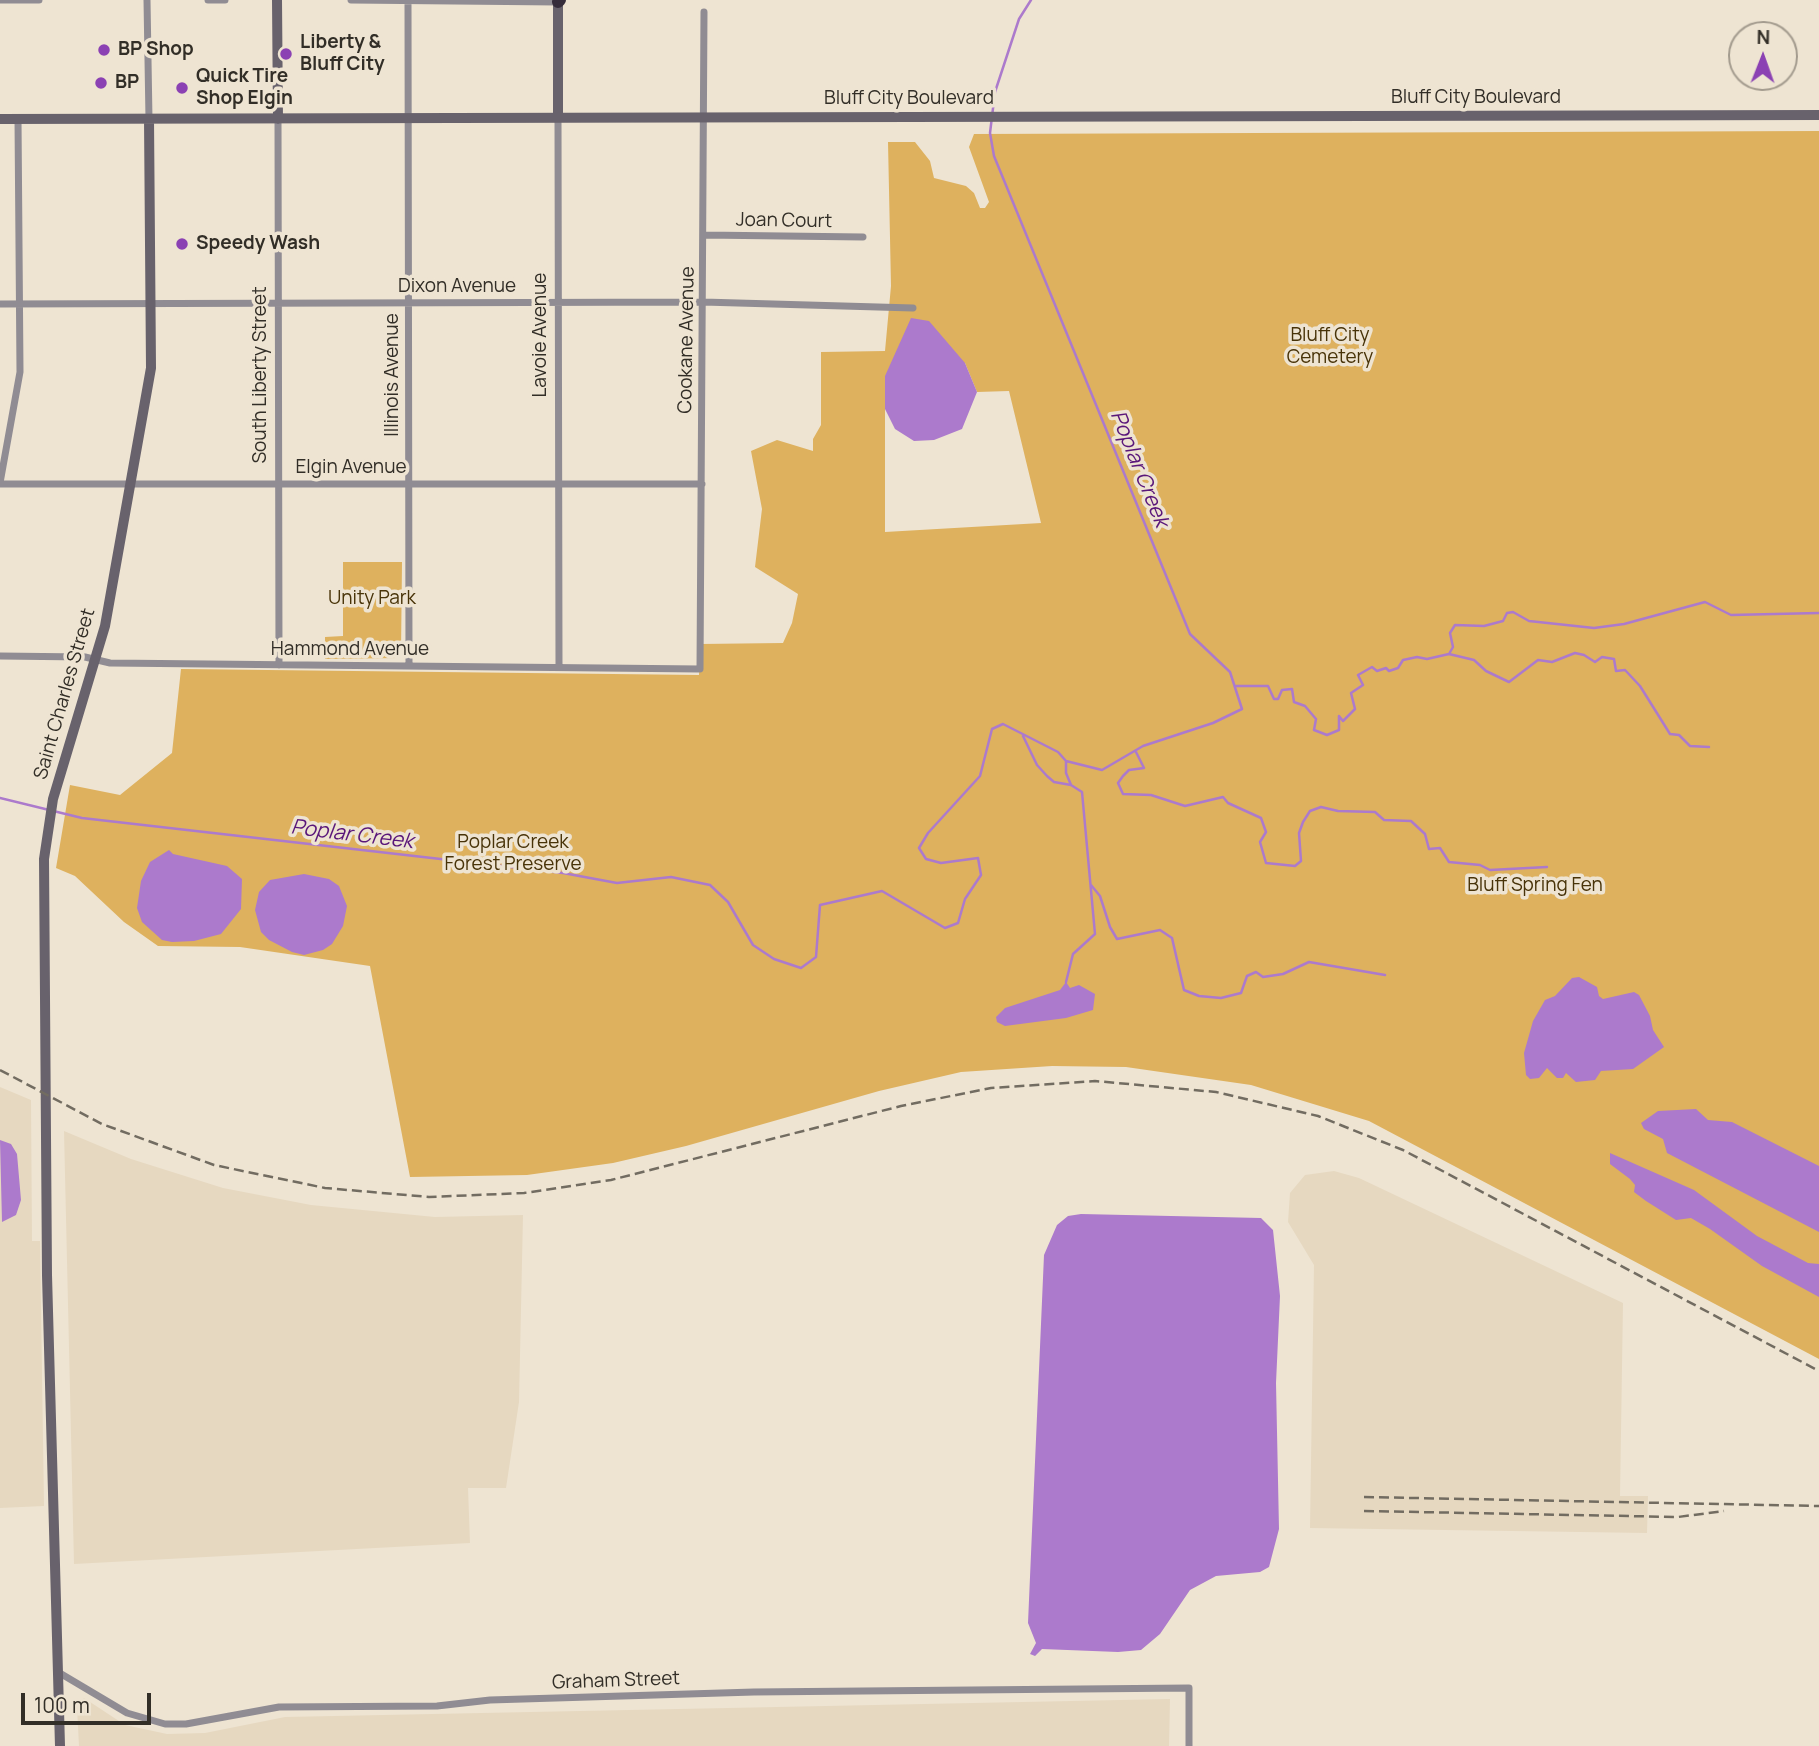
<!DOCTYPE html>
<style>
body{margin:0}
#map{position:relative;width:1819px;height:1746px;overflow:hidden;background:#eee4d2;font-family:Manrope,sans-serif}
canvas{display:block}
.north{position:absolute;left:1728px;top:21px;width:70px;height:70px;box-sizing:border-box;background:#eee4d2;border:2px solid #a39b8e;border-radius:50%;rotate:1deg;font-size:19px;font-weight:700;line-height:28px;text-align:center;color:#322e27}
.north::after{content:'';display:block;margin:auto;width:24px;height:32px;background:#8b41b3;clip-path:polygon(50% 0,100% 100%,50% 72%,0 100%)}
.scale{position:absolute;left:21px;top:1693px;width:130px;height:32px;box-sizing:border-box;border:4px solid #322e27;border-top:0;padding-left:9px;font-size:21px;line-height:24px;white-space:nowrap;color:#322e27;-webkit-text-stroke:5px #eee4d2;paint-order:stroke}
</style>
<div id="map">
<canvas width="1819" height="1746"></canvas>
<div class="north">N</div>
<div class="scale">100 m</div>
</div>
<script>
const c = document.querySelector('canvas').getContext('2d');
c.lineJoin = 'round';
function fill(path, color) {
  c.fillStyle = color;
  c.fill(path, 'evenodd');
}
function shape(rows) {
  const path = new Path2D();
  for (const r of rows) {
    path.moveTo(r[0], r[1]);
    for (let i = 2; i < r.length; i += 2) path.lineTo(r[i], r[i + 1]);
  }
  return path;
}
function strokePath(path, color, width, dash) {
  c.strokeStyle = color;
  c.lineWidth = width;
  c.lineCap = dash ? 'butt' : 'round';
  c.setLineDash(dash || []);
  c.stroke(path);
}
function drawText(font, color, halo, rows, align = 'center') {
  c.font = font + ' Manrope,sans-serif';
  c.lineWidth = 7;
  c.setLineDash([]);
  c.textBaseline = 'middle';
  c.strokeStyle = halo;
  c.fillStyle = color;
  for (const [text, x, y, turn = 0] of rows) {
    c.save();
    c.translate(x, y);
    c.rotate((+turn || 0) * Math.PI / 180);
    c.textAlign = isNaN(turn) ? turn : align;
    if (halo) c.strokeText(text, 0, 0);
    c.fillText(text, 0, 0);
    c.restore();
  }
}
const built = shape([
 [0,1087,31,1100,32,1241,40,1241,44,1506,0,1508],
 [64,1131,131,1159,223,1188,311,1205,435,1217,523,1215,519,1402,506,1488,468,1488,470,1543,74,1564],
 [1334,1171,1359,1178,1623,1303,1620,1496,1648,1496,1647,1533,1310,1528,1314,1265,1288,1222,1290,1193,1305,1175],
 [84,1698,125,1725,167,1734,205,1733,285,1717,1170,1699,1169,1746,79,1746,77,1707]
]);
const green = shape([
 [1819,131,1819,1359,1369,1121,1251,1085,1126,1067,1052,1066,961,1072,879,1091,686,1146,613,1163,527,1175,410,1177,370,966,240,947,158,946,124,922,75,876,56,868,70,785,120,795,172,753,181,669,699,675,700,644,783,643,792,623,798,594,755,567,762,509,751,451,777,440,813,451,813,439,821,425,821,352,885,351,891,286,888,142,915,142,930,161,934,178,966,186,974,193,980,208,985,208,989,202,969,147,974,134],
 [965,363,977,392,1009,391,1041,523,885,532,885,376],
 [343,562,402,562,401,653,398,658,325,659,325,637,343,636]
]);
const water = shape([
 [911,318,929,321,965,363,977,392,962,429,934,440,914,441,895,429,885,409,885,376],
 [169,850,173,854,227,866,242,879,241,909,221,934,194,941,172,942,162,940,142,922,137,908,141,881,150,862],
 [304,874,329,879,339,886,347,906,343,926,332,944,323,950,304,955,292,952,269,940,261,932,255,910,259,892,270,880],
 [1579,977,1597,987,1599,996,1603,999,1634,992,1639,995,1650,1016,1653,1030,1664,1047,1633,1069,1601,1071,1595,1080,1576,1082,1566,1073,1563,1078,1557,1078,1547,1068,1539,1078,1530,1079,1526,1075,1524,1053,1533,1021,1545,1000,1555,996,1572,978],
 [1066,982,1070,988,1079,985,1095,994,1093,1010,1066,1018,1005,1026,997,1022,996,1017,1005,1008,1060,990],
 [1696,1109,1708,1120,1732,1122,1819,1166,1819,1232,1667,1153,1663,1139,1644,1129,1641,1123,1658,1111],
 [0,1140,11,1144,17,1154,21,1200,16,1215,2,1222],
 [1610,1153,1694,1190,1757,1236,1808,1263,1819,1264,1819,1297,1762,1266,1710,1229,1691,1218,1676,1220,1646,1201,1634,1192,1635,1185,1630,1179,1610,1164],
 [1081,1214,1261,1218,1273,1230,1280,1296,1276,1383,1279,1529,1269,1567,1260,1572,1216,1576,1190,1590,1160,1634,1141,1650,1118,1652,1042,1649,1035,1656,1030,1654,1036,1643,1028,1623,1044,1255,1057,1225,1068,1216]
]);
const stream = shape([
 [1449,654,1474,660,1486,671,1509,682,1538,660,1552,662,1575,653,1584,655,1595,662,1602,657,1614,659,1616,671,1625,670,1640,686,1670,734,1679,735,1690,746,1709,747],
 [1236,686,1268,686,1274,699,1278,699,1282,690,1292,689,1294,702,1305,706,1316,719,1314,730,1327,735,1339,730,1339,716,1343,721,1355,709,1351,693,1363,685,1358,675,1372,667,1377,671,1386,668,1389,671,1398,668,1403,660,1417,657,1427,659,1449,654,1453,647,1450,633,1455,625,1484,626,1503,621,1507,613,1513,612,1529,621,1594,628,1624,624,1705,602,1731,615,1819,613],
 [1023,736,1037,765,1047,776,1054,782,1071,785],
 [1136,752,1144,768,1129,770,1123,776,1118,783,1123,794,1151,795,1185,806,1223,797,1228,803,1261,818,1266,832,1260,842,1266,863,1295,866,1301,861,1299,833,1303,822,1310,811,1321,807,1338,811,1375,812,1384,820,1411,821,1425,834,1429,849,1440,848,1449,862,1480,865,1490,870,1547,867],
 [0,798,82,818,563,873,617,883,671,877,710,885,728,902,753,945,774,959,801,968,816,957,820,905,882,891,945,928,958,923,965,899,981,875,978,858,941,863,926,859,919,848,928,833,980,776,992,729,1003,724,1058,752,1066,761,1102,770,1143,746,1213,723,1242,709,1230,672,1190,634,994,156,990,133,995,92,1019,19,1031,0],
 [1091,885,1100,896,1110,927,1117,939,1160,930,1172,938,1184,990,1199,996,1221,998,1241,993,1247,976,1256,972,1263,977,1283,974,1309,962,1385,975],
 [1066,982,1073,954,1095,934,1082,792,1071,785,1066,773,1066,762]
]);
const street = shape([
 [0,0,39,0],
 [147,0,149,119],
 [208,0,225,0],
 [351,0,558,2],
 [408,1,409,666],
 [558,118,559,667],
 [278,119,279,665],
 [704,235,863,237],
 [0,304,703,302,913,308],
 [0,483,20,372,18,119],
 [0,484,702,484],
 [0,656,85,657,110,663,700,669,704,12],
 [58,1672,127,1713,165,1724,186,1724,279,1707,437,1706,490,1700,754,1692,1189,1688,1189,1746]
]);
const secondary = shape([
 [277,0,278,119],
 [558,118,558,2],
 [0,119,1819,115],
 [60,1746,47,1275,44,859,53,799,105,626,151,368,149,119]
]);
const highway = shape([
 [558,2,560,0]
]);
const rail = shape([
 [0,1070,102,1124,214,1165,325,1188,429,1197,524,1193,611,1180,901,1106,991,1088,1095,1081,1216,1092,1318,1116,1403,1150,1819,1371],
 [1364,1497,1819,1506],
 [1364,1511,1678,1517,1724,1511]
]);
const markers = [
 [104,50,7,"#8b41b3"],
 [286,54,7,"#8b41b3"],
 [101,83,7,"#8b41b3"],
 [182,88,7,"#8b41b3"],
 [182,244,7,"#8b41b3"]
];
const poiNames = [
 ["Liberty &",300,43],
 ["Bluff City",300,65],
 ["BP Shop",118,50],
 ["Quick Tire",196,77],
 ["Shop Elgin",196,99],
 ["BP",115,83],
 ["Speedy Wash",196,244]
];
const streetNames = [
 ["Bluff City Boulevard",1476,98],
 ["Bluff City Boulevard",909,99],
 ["Joan Court",784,221,1],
 ["Dixon Avenue",457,287],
 ["Lavoie Avenue",541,335,-90],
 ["Cookane Avenue",687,340,-89],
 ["South Liberty Street",261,375,-90],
 ["Illinois Avenue",393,375,-90],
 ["Elgin Avenue",351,468],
 ["Hammond Avenue",350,650],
 ["Saint Charles Street",65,694,-74],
 ["Graham Street",616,1681,-2]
];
const parkNames = [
 ["Bluff City",1330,336],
 ["Cemetery",1330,358],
 ["Unity Park",372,599],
 ["Poplar Creek",513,843],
 ["Forest Preserve",513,865],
 ["Bluff Spring Fen",1535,886]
];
const waterNames = [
 ["Poplar Creek",1139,469,68],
 ["Poplar Creek",352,835,7]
];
fill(built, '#e6d8c0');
fill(green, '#deb15e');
fill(water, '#ac7acc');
strokePath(stream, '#ac7acc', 2.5);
strokePath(street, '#908c93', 7);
strokePath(secondary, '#68626c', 10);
strokePath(highway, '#352c3a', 12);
strokePath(rail, '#726c61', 2.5, [10, 5]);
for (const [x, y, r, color] of markers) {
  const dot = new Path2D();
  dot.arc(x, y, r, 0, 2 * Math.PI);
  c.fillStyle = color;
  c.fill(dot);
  strokePath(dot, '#eee4d2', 2.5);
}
drawText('bold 19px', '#322e27', '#eee4d2', poiNames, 'left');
drawText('19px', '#322e27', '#eee4d2', streetNames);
drawText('19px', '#483308', '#eee4d2', parkNames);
drawText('italic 21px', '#5a177a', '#eee4d2', waterNames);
</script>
